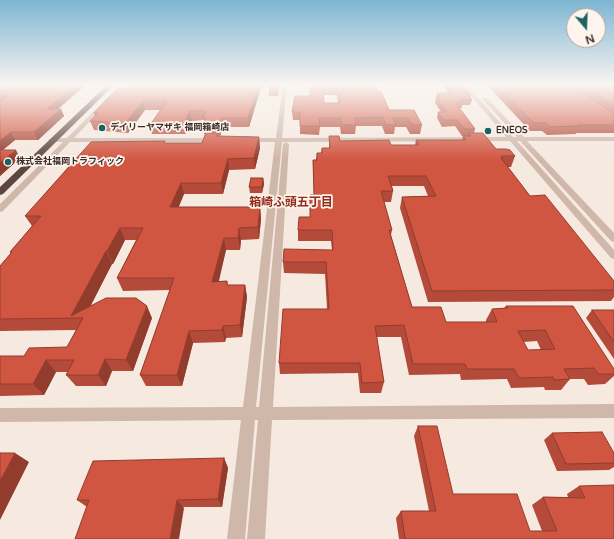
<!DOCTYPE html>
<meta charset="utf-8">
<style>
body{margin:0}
#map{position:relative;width:614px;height:539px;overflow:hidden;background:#f5e9e0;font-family:"Varela Round",sans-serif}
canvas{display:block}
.north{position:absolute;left:566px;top:8px;width:40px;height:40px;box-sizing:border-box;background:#fcf4ed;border:1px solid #afa59f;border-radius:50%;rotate:161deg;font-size:11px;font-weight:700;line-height:16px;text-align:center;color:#3c2e2a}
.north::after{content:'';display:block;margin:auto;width:14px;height:18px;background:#1a6360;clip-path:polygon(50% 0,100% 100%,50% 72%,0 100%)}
</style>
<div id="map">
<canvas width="614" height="539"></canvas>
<div class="north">N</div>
</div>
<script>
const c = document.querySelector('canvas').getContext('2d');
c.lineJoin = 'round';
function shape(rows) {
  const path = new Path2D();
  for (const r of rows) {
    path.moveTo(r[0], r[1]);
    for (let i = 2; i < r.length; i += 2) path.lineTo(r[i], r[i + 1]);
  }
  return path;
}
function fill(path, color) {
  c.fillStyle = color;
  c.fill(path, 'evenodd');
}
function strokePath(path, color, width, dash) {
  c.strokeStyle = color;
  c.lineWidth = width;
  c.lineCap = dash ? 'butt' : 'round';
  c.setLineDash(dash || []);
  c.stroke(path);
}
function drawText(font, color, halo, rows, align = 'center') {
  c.font = font + ' "Varela Round","Noto Sans JP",sans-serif';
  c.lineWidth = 3.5;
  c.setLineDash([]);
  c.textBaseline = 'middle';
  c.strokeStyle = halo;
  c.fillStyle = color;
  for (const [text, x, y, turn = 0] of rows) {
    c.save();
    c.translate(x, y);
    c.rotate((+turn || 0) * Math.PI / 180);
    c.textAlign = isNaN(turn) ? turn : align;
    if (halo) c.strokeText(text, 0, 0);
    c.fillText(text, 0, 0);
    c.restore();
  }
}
const tertiary = shape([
 [121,84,126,84,74,138,217,138,220,140,217,142,70,142,3,211,0,212,0,204,63,142,51,142,48,140,49,139,67,138,121,84],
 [283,84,287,84,282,138,506,137,461,84,466,84,513,137,517,137,483,100,483,98,487,98,524,137,614,137,614,141,527,141,614,233,614,242,611,241,520,141,517,141,614,250,614,259,611,258,510,141,282,142,256,407,259,407,283,144,286,142,289,144,273,407,614,404,614,418,272,420,265,539,247,539,258,420,255,420,245,539,227,539,241,420,0,422,0,408,243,407,275,142,247,142,244,140,247,138,276,138,283,84]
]);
const motorway = shape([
 [108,84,115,84,3,194,0,195,0,187,108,84]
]);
const wall = shape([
 [0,84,58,109,61,109,64,116,38,140,15,140,3,150,20,158,0,176],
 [262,84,249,127,223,127,220,136,259,137,260,148,255,169,229,170,223,194,184,194,178,207,260,207,261,219,259,239,241,240,240,250,226,250,218,281,227,281,228,285,245,285,247,297,242,337,226,338,225,342,193,343,182,386,146,386,140,375,170,290,123,291,117,278,136,240,125,240,113,264,112,264,90,306,152,318,133,371,112,371,106,386,76,386,66,375,68,372,56,372,44,395,0,396,0,356,24,356,67,347,76,330,0,331,0,266,11,253,10,252,32,226,25,216,166,143,202,143,205,134,204,134,202,125,204,122,204,120,192,121,185,134,152,134,150,125,160,110,145,110,128,133,94,130,90,121,95,116,94,113,117,89],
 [279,84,278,96,269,96,269,88],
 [310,84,378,91,389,110,422,125,420,134,410,134,406,127,395,127,394,134,385,134,382,126,356,126,355,134,341,134,340,127,320,127,319,135,300,134,300,120,293,120,292,112,310,96],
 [324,95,337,95,338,103,324,103],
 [442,84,461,84,471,96,470,97,472,100,470,105,462,105,462,108,459,108,475,129,474,133,496,149,515,156,511,167,507,167,530,196,614,281,614,297,611,301,428,302,400,208,402,197,428,196,424,186,392,186,393,191,391,202,384,202,392,230,391,235,412,307,446,322,486,322,486,320,492,309,504,308,506,306,614,369,614,376,605,384,588,385,584,379,570,379,561,390,545,390,544,387,511,388,507,379,461,380,460,374,409,375,401,337,376,337,384,382,381,393,360,393,358,373,280,374,279,363,327,309,325,274,284,273,283,262,332,250,331,241,298,241,298,230,310,217,314,195,313,160,316,160,317,153,321,153,322,148,329,148,329,136,340,141,391,145,415,145,416,140,462,140,463,136,469,136,462,136,455,126,442,127,437,118,438,112,441,112,435,103,437,93,448,93,442,85],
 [537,341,541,350,528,350,523,342],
 [486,84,614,84,614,133,576,133,576,134,547,135,542,131,530,131],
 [263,178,264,184,262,193,250,193,249,187],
 [592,310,614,310,614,359,586,318],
 [418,426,453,494,530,531,542,531,532,505,543,497,568,497,567,494,579,486,614,539,399,539,396,518,401,511,429,511,414,436],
 [552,433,614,463,614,467,609,470,557,471,544,440],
 [224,458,228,468,222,507,87,507,77,500]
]);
const shadedWall = shape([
 [76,84,87,84,50,116,47,109],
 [259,84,262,84,249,127,248,118],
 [278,84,279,84,278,96],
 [143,101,145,110,128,133,125,123],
 [61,109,64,116,38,140,34,132],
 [190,111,192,121,185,134,183,125],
 [221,118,223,127,220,136,218,127],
 [11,132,15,140,0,152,0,141],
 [259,137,260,148,255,169,254,158],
 [16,150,20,158,0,176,0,163],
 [228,159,229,170,223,194,221,183],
 [263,178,264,184,262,193,262,187],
 [181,183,184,194,174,219,170,207],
 [260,207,261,219,259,239,258,227],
 [120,228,125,240,113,264,107,251],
 [239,228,241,240,240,250,238,238],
 [224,238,226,250,216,294,212,282],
 [106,251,112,264,84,319,83,318,71,316],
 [245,285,247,297,242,337,240,325],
 [147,306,152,318,133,371,126,360],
 [223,326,226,338,225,342,222,330],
 [189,331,193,343,182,386,177,375],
 [105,359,112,371,106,386,98,375],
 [46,360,56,372,44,395,33,384],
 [15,453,29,462,0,520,0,481],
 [224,458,228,468,222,507,218,499],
 [177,500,184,508,179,539,170,539]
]);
const building = shape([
 [0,84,76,84,47,109,61,109,34,132,11,132,0,141,0,102,8,96,0,96,0,84],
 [131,84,259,84,248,118,221,118,218,127,209,127,210,125,202,125,206,118,203,118,206,111,190,111,183,125,150,125,167,101,143,101,125,123,90,121,98,113,94,113,117,89,127,89,131,84],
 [269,84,278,84,278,88,269,88,269,84],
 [310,84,375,84,378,91,381,91,389,110,414,110,422,125,412,125,408,118,393,118,396,125,386,125,383,117,354,118,356,125,342,125,340,118,319,118,320,126,300,126,300,112,292,112,295,96,310,96,310,84],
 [323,87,337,87,340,103,324,103,323,87],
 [446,84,461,84,471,96,469,96,472,100,461,99,463,102,455,102,475,129,464,129,457,120,443,120,438,112,446,112,437,97,440,97,437,93,453,93,446,84],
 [494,84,570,84,614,114,614,125,578,125,580,126,550,127,546,123,534,123,494,84],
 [581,84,614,84,614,106,581,84],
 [206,133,215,133,217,134,217,136,259,137,254,158,228,159,221,183,181,183,170,207,260,207,258,227,239,228,238,238,224,238,212,282,227,281,227,285,245,285,240,325,223,326,222,330,189,331,177,375,140,375,174,278,117,278,143,228,120,228,107,251,106,251,71,316,106,298,136,298,147,306,126,360,105,359,98,375,66,375,74,360,46,360,33,384,0,384,0,356,24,356,29,348,67,347,83,318,0,319,0,266,12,252,10,252,41,216,25,216,91,142,165,141,164,143,202,143,206,133],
 [469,133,483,133,496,149,506,149,510,150,515,156,501,156,503,158,501,158,530,196,545,195,614,281,614,290,432,291,402,197,436,196,426,176,388,176,393,191,381,191,392,230,389,230,412,307,441,307,446,322,497,322,492,309,508,308,506,306,573,306,614,369,614,374,598,374,594,368,564,369,570,379,554,380,553,377,519,378,514,369,467,369,465,364,413,364,404,325,375,326,384,382,362,383,360,363,279,363,283,309,329,309,326,262,283,262,284,249,333,250,332,230,298,230,299,217,310,217,310,195,314,195,313,160,317,160,317,153,322,153,322,148,330,148,329,136,339,136,340,141,389,140,391,145,419,145,416,140,466,140,463,136,471,136,469,133],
 [545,330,555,349,528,350,518,331,545,330],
 [0,150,16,150,0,163,0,150],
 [251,178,263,178,262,187,249,187,251,178],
 [592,310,614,310,614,342,592,310],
 [418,426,437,426,453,494,517,494,530,531,557,531,543,497,585,498,579,486,614,485,614,539,405,539,401,511,436,511,418,426],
 [602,432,614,453,614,463,566,464,552,433,602,432],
 [0,453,15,453,0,481,0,453],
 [224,458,218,499,177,500,170,539,75,539,89,500,77,500,93,461,224,458]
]);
const markers = [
 [102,128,4,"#1a6360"],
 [488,131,4,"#1a6360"],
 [8,162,4,"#1a6360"]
];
const farPoinames = [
 ["デイリーヤマザキ 福岡箱崎店",110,128],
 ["ENEOS",496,131],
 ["株式会社福岡トラフィック",16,162]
];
const neighbourhoodNames = [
 ["箱崎ふ頭五丁目",291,203]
];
fill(tertiary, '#cfb7aa');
fill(motorway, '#5e4640');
fill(wall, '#b44a39');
fill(shadedWall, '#923c2e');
fill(building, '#d15642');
strokePath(building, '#923c2e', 1);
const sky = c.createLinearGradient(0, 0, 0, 160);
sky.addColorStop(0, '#7cb5d2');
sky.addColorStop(0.53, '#faf5f1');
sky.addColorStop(1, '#faf5f100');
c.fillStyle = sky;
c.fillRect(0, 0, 614, 160);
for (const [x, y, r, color] of markers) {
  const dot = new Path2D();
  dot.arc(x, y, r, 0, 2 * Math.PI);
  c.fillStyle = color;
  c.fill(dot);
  strokePath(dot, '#fcf4ed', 1.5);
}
drawText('bold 9px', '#3c2e2a', '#fcf4ed', farPoinames, 'left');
drawText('bold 12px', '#942b1a', '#fcf4ed', neighbourhoodNames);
</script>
